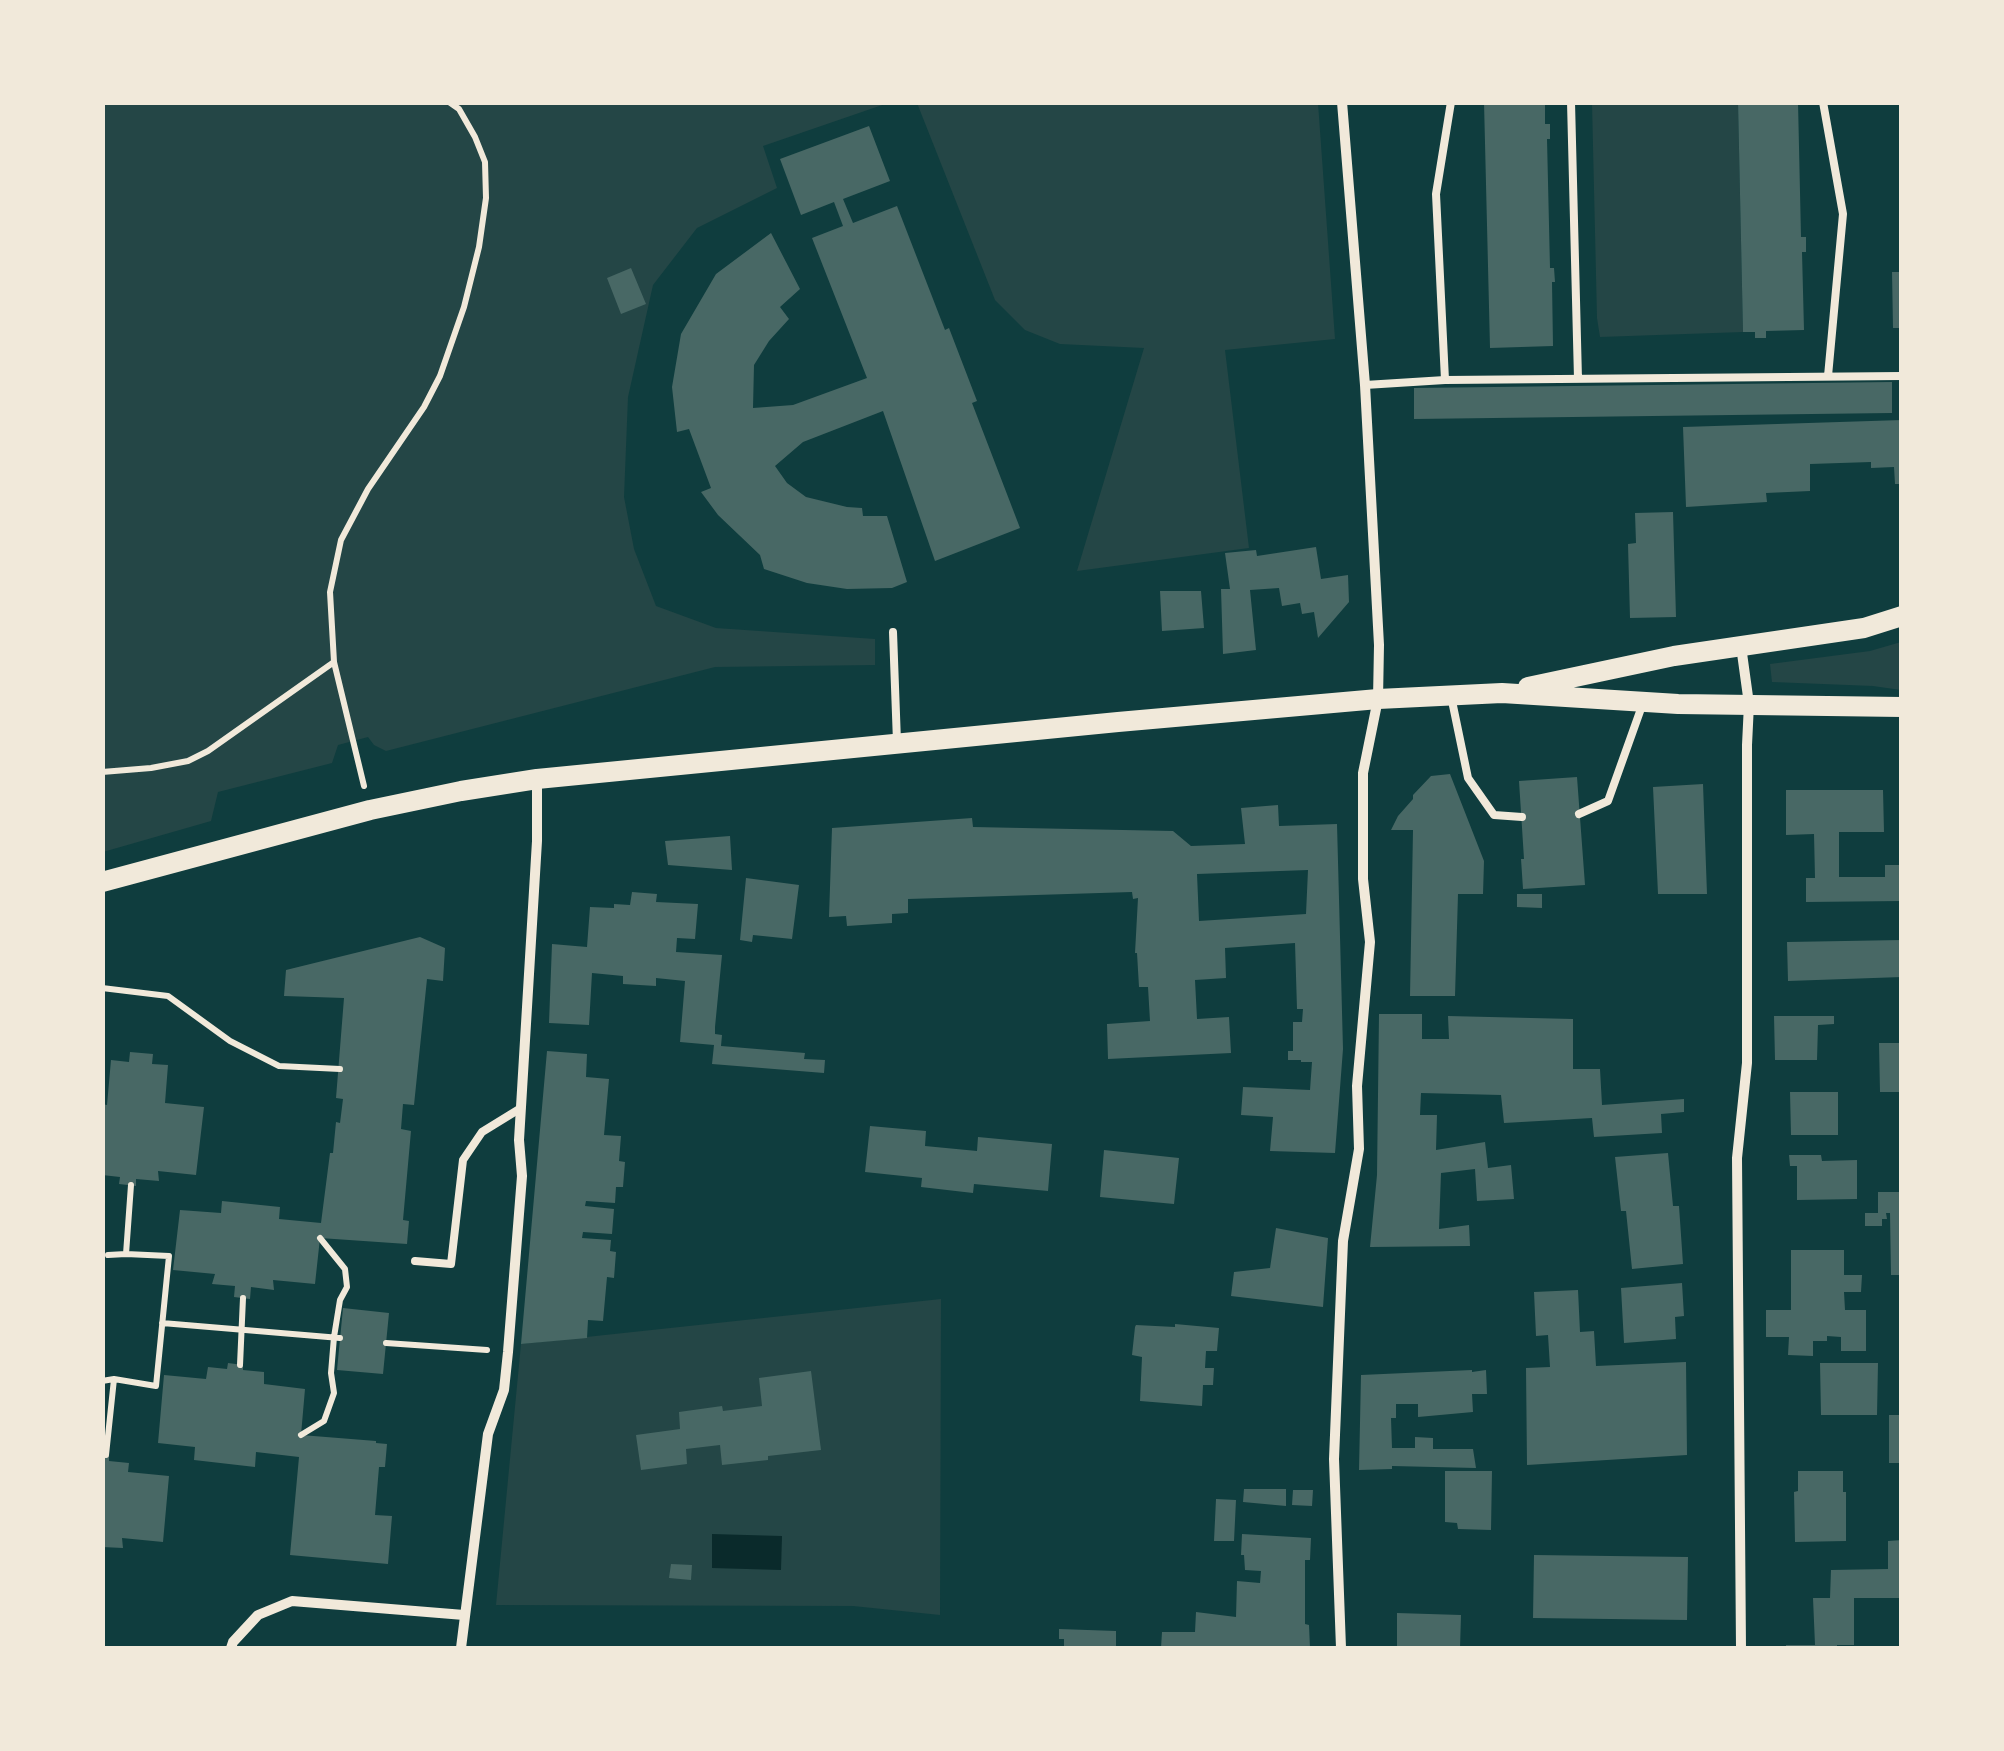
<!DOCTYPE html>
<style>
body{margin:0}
#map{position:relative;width:2004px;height:1751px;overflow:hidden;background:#0f3d3e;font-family:"Noto Serif",serif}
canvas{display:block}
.frame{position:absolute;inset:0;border:105px solid #f1e9da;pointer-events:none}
</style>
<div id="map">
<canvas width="2004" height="1751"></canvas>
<div class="frame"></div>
</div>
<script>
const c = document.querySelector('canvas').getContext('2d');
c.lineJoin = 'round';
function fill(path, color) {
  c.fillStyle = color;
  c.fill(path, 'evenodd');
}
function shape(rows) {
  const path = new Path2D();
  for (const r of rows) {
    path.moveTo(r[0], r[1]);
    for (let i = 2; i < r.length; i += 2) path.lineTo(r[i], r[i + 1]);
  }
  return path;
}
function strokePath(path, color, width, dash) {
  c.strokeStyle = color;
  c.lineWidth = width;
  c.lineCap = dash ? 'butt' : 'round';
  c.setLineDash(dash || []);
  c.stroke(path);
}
const green = shape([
 [103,103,888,103,763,146,777,188,697,228,653,285,628,397,624,497,634,549,656,606,716,628,875,639,875,665,715,667,386,751,374,745,368,737,338,745,332,763,218,792,211,821,103,852],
 [917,103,1318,103,1335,339,1225,350,1249,548,1077,571,1144,348,1060,344,1025,330,995,300],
 [1592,103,1738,103,1743,332,1600,337,1597,318],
 [1901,642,1901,690,1873,686,1772,682,1770,664,1870,651],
 [941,1299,940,1615,853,1606,496,1605,521,1344]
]);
const water = shape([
 [712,1534,782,1536,781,1570,712,1568]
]);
const building = shape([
 [1484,102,1545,102,1545,124,1550,124,1550,139,1547,139,1550,268,1554,268,1555,282,1552,282,1553,346,1490,348],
 [1738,102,1798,102,1801,237,1806,237,1806,252,1802,252,1804,330,1766,331,1766,338,1755,338,1755,332,1743,332],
 [869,126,890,181,843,199,853,223,897,206,945,330,949,328,977,401,972,403,1020,528,935,561,883,411,803,442,775,466,787,483,806,497,847,507,862,508,863,516,887,516,907,582,892,588,847,589,807,583,764,569,760,555,718,515,701,492,711,488,689,429,677,432,672,387,681,334,716,274,771,233,800,289,780,307,789,319,769,341,754,365,753,408,793,405,867,378,812,238,843,226,834,202,801,215,780,159],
 [631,268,646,304,621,314,607,278],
 [1892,272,1902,272,1902,328,1893,328],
 [1892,382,1892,413,1414,419,1414,388],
 [1902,420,1902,484,1895,484,1894,467,1871,468,1871,462,1810,464,1810,491,1766,493,1767,502,1686,507,1683,427],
 [1673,512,1676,617,1630,618,1628,544,1636,543,1635,513],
 [1316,547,1321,579,1348,575,1349,602,1318,638,1314,612,1302,614,1300,603,1282,606,1279,588,1250,590,1256,650,1223,654,1221,589,1230,589,1225,553,1256,550,1257,556],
 [1160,591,1201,591,1204,628,1162,631],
 [1450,774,1484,861,1483,894,1458,894,1455,996,1410,996,1413,830,1391,830,1398,816,1413,799,1413,795,1431,776],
 [1577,777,1585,885,1523,889,1521,859,1524,859,1519,781],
 [1703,784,1707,894,1658,894,1653,787],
 [1786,790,1883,790,1884,832,1839,832,1839,877,1885,877,1885,865,1902,865,1902,901,1806,902,1806,878,1815,878,1814,834,1786,835],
 [1278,805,1279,826,1337,824,1343,1049,1335,1153,1270,1151,1273,1117,1241,1115,1243,1087,1310,1090,1312,1062,1301,1062,1301,1060,1288,1060,1288,1051,1293,1051,1293,1022,1302,1022,1303,1009,1297,1009,1295,943,1225,948,1226,978,1195,980,1197,1019,1229,1017,1231,1053,1108,1059,1107,1024,1150,1021,1148,987,1139,987,1137,953,1135,953,1138,898,1133,899,1132,892,908,899,908,913,892,914,892,923,847,926,846,916,829,917,832,828,972,818,973,827,1173,831,1191,846,1245,844,1241,808],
 [1308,870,1306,914,1199,921,1197,874],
 [730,836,732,870,668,865,665,841],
 [746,878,799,885,792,939,753,935,752,942,740,940],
 [632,892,657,894,656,902,698,904,695,939,677,938,676,952,722,955,715,1027,715,1034,722,1035,721,1046,805,1053,804,1059,825,1060,824,1073,712,1064,714,1045,680,1042,685,981,656,978,656,986,623,984,623,976,592,973,589,1025,549,1023,552,944,587,947,590,907,614,908,614,904,630,905],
 [1517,894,1542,894,1542,908,1517,907],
 [420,937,445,948,443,981,427,979,414,1105,403,1104,401,1129,411,1131,403,1220,409,1221,407,1244,320,1238,315,1284,273,1280,274,1290,251,1287,250,1299,234,1297,235,1286,212,1284,215,1274,173,1270,180,1210,221,1213,222,1201,280,1207,279,1219,321,1223,330,1153,333,1153,336,1122,340,1123,343,1099,336,1098,344,998,284,996,286,970],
 [1902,940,1902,977,1788,981,1787,942],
 [1379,1014,1422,1014,1422,1039,1449,1039,1448,1016,1573,1019,1573,1069,1600,1069,1602,1105,1684,1099,1684,1112,1661,1114,1662,1133,1594,1137,1592,1118,1504,1123,1501,1095,1421,1093,1420,1115,1437,1115,1436,1150,1485,1142,1488,1168,1511,1165,1514,1199,1477,1201,1475,1169,1441,1173,1439,1229,1469,1225,1470,1246,1370,1247,1377,1175],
 [1774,1016,1834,1016,1834,1024,1818,1025,1817,1060,1775,1060],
 [1879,1043,1902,1043,1902,1092,1880,1092],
 [547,1051,587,1054,586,1077,609,1079,604,1135,621,1136,619,1161,625,1162,623,1187,616,1187,615,1203,586,1201,585,1206,614,1209,612,1234,583,1232,582,1238,611,1240,610,1251,616,1252,614,1278,607,1277,603,1321,588,1320,587,1338,521,1344],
 [130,1052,153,1054,152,1064,168,1065,165,1103,204,1107,196,1175,158,1171,159,1181,136,1179,136,1186,119,1184,120,1177,102,1175,102,1104,107,1105,111,1060,129,1062],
 [1790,1092,1838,1092,1838,1135,1791,1135],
 [870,1126,926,1131,925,1146,977,1151,978,1137,1052,1144,1048,1191,974,1184,973,1193,921,1187,922,1178,865,1172],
 [1104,1150,1179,1158,1174,1204,1100,1197],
 [1668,1153,1673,1206,1679,1206,1683,1264,1632,1269,1626,1211,1621,1211,1615,1157],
 [1789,1155,1821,1155,1822,1161,1857,1160,1857,1199,1797,1200,1797,1166,1790,1166],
 [1878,1192,1902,1192,1902,1275,1891,1275,1890,1213,1886,1213,1887,1219,1882,1219,1882,1226,1865,1226,1865,1213,1878,1213],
 [1276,1228,1328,1238,1323,1307,1231,1296,1234,1272,1270,1268],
 [1791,1250,1844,1250,1844,1275,1862,1275,1861,1292,1844,1292,1845,1310,1866,1310,1866,1351,1841,1351,1841,1337,1827,1336,1827,1341,1813,1341,1813,1356,1788,1355,1789,1337,1766,1337,1766,1310,1791,1310],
 [1682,1283,1684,1316,1675,1317,1676,1339,1624,1343,1621,1288],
 [1578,1290,1580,1332,1594,1331,1596,1366,1686,1362,1687,1455,1527,1465,1526,1368,1550,1367,1548,1335,1536,1336,1534,1292],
 [343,1308,389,1313,383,1374,337,1370],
 [1175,1324,1219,1328,1217,1351,1206,1351,1205,1368,1214,1368,1213,1385,1203,1385,1202,1406,1140,1401,1142,1357,1132,1355,1135,1327,1136,1325,1175,1327],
 [228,1363,243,1365,243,1370,264,1372,264,1384,305,1389,301,1435,376,1441,376,1443,387,1444,385,1467,379,1467,375,1515,392,1516,388,1564,290,1555,299,1457,256,1452,255,1467,194,1460,195,1447,158,1443,164,1375,206,1379,208,1367,227,1369],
 [1820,1363,1878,1363,1877,1415,1821,1415],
 [1472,1370,1472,1372,1486,1370,1487,1394,1472,1394,1473,1412,1418,1417,1418,1404,1396,1404,1396,1418,1391,1418,1392,1448,1415,1448,1415,1437,1433,1438,1433,1449,1473,1449,1476,1468,1392,1466,1392,1469,1359,1470,1361,1375],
 [811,1371,821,1450,768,1456,768,1460,722,1465,720,1445,686,1449,687,1464,641,1470,636,1435,680,1429,679,1412,722,1406,723,1411,762,1406,759,1378],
 [1889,1415,1902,1415,1902,1463,1889,1463],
 [102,1455,109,1455,109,1461,129,1463,128,1472,169,1476,163,1542,122,1538,123,1548,102,1547],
 [1445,1471,1492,1471,1491,1530,1458,1529,1457,1523,1445,1522],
 [1798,1471,1843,1471,1843,1492,1846,1492,1846,1541,1795,1542,1794,1492,1798,1491],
 [1244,1489,1286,1489,1286,1506,1243,1502],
 [1293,1490,1313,1490,1312,1506,1292,1505],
 [1216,1499,1236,1500,1234,1541,1214,1541],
 [1242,1534,1311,1538,1310,1560,1305,1560,1305,1624,1309,1625,1310,1648,1161,1648,1162,1632,1195,1632,1196,1612,1236,1617,1237,1581,1260,1583,1261,1571,1245,1570,1244,1555,1241,1555],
 [1902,1540,1902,1598,1854,1598,1854,1645,1837,1645,1837,1648,1786,1648,1786,1645,1815,1645,1813,1598,1830,1598,1831,1570,1888,1569,1888,1541],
 [1534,1555,1688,1557,1687,1620,1533,1618],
 [671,1564,692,1565,691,1580,669,1578],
 [1397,1613,1461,1615,1460,1648,1397,1648],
 [1059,1629,1116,1631,1116,1648,1064,1648,1064,1639,1059,1639]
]);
const path = shape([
 [102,772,151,768,188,761,208,751,334,662],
 [364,786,334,662,330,592,341,540,368,489,424,407,440,376,464,307,479,247,486,198,485,162,475,137,459,109,449,102],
 [102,988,168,996,230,1041,279,1066,340,1069],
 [108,1255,126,1254],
 [162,1323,340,1338],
 [386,1343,487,1350],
 [240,1365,243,1298],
 [102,1381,114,1379],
 [301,1435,324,1421,334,1393,331,1373,334,1337,340,1300,347,1287,345,1269,320,1238],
 [106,1455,114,1379,156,1386,169,1256,126,1254,131,1185]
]);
const service = shape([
 [1571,102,1578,379],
 [1823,102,1843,214,1828,376],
 [1445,380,1436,194,1451,102],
 [1365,385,1445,380,1902,376],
 [893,632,897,742],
 [1451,696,1468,778,1494,815,1522,817],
 [1579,814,1608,801,1643,703],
 [415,1261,451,1264,463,1160,482,1132,521,1108]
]);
const minor = shape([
 [231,1648,233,1642,258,1615,292,1601,464,1615],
 [461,1648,488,1434,504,1390,508,1352,522,1176,519,1140,537,841,537,779],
 [1341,1648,1334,1459,1343,1241,1359,1149,1357,1086,1370,942,1363,879,1363,773,1378,699,1379,645,1365,385,1342,102],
 [1741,1648,1737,1158,1747,1063,1747,745,1749,704,1741,646]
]);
const secondary = shape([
 [1528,687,1674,656,1864,628,1902,616],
 [102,882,370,810,461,791,537,779,1118,722,1378,699,1502,693,1678,704,1902,707]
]);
fill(green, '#244646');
fill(water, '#0a2a2b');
fill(building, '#486865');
strokePath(path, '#f1e9da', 6);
strokePath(service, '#f1e9da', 8);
strokePath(minor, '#f1e9da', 10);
strokePath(secondary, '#f1e9da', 20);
</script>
